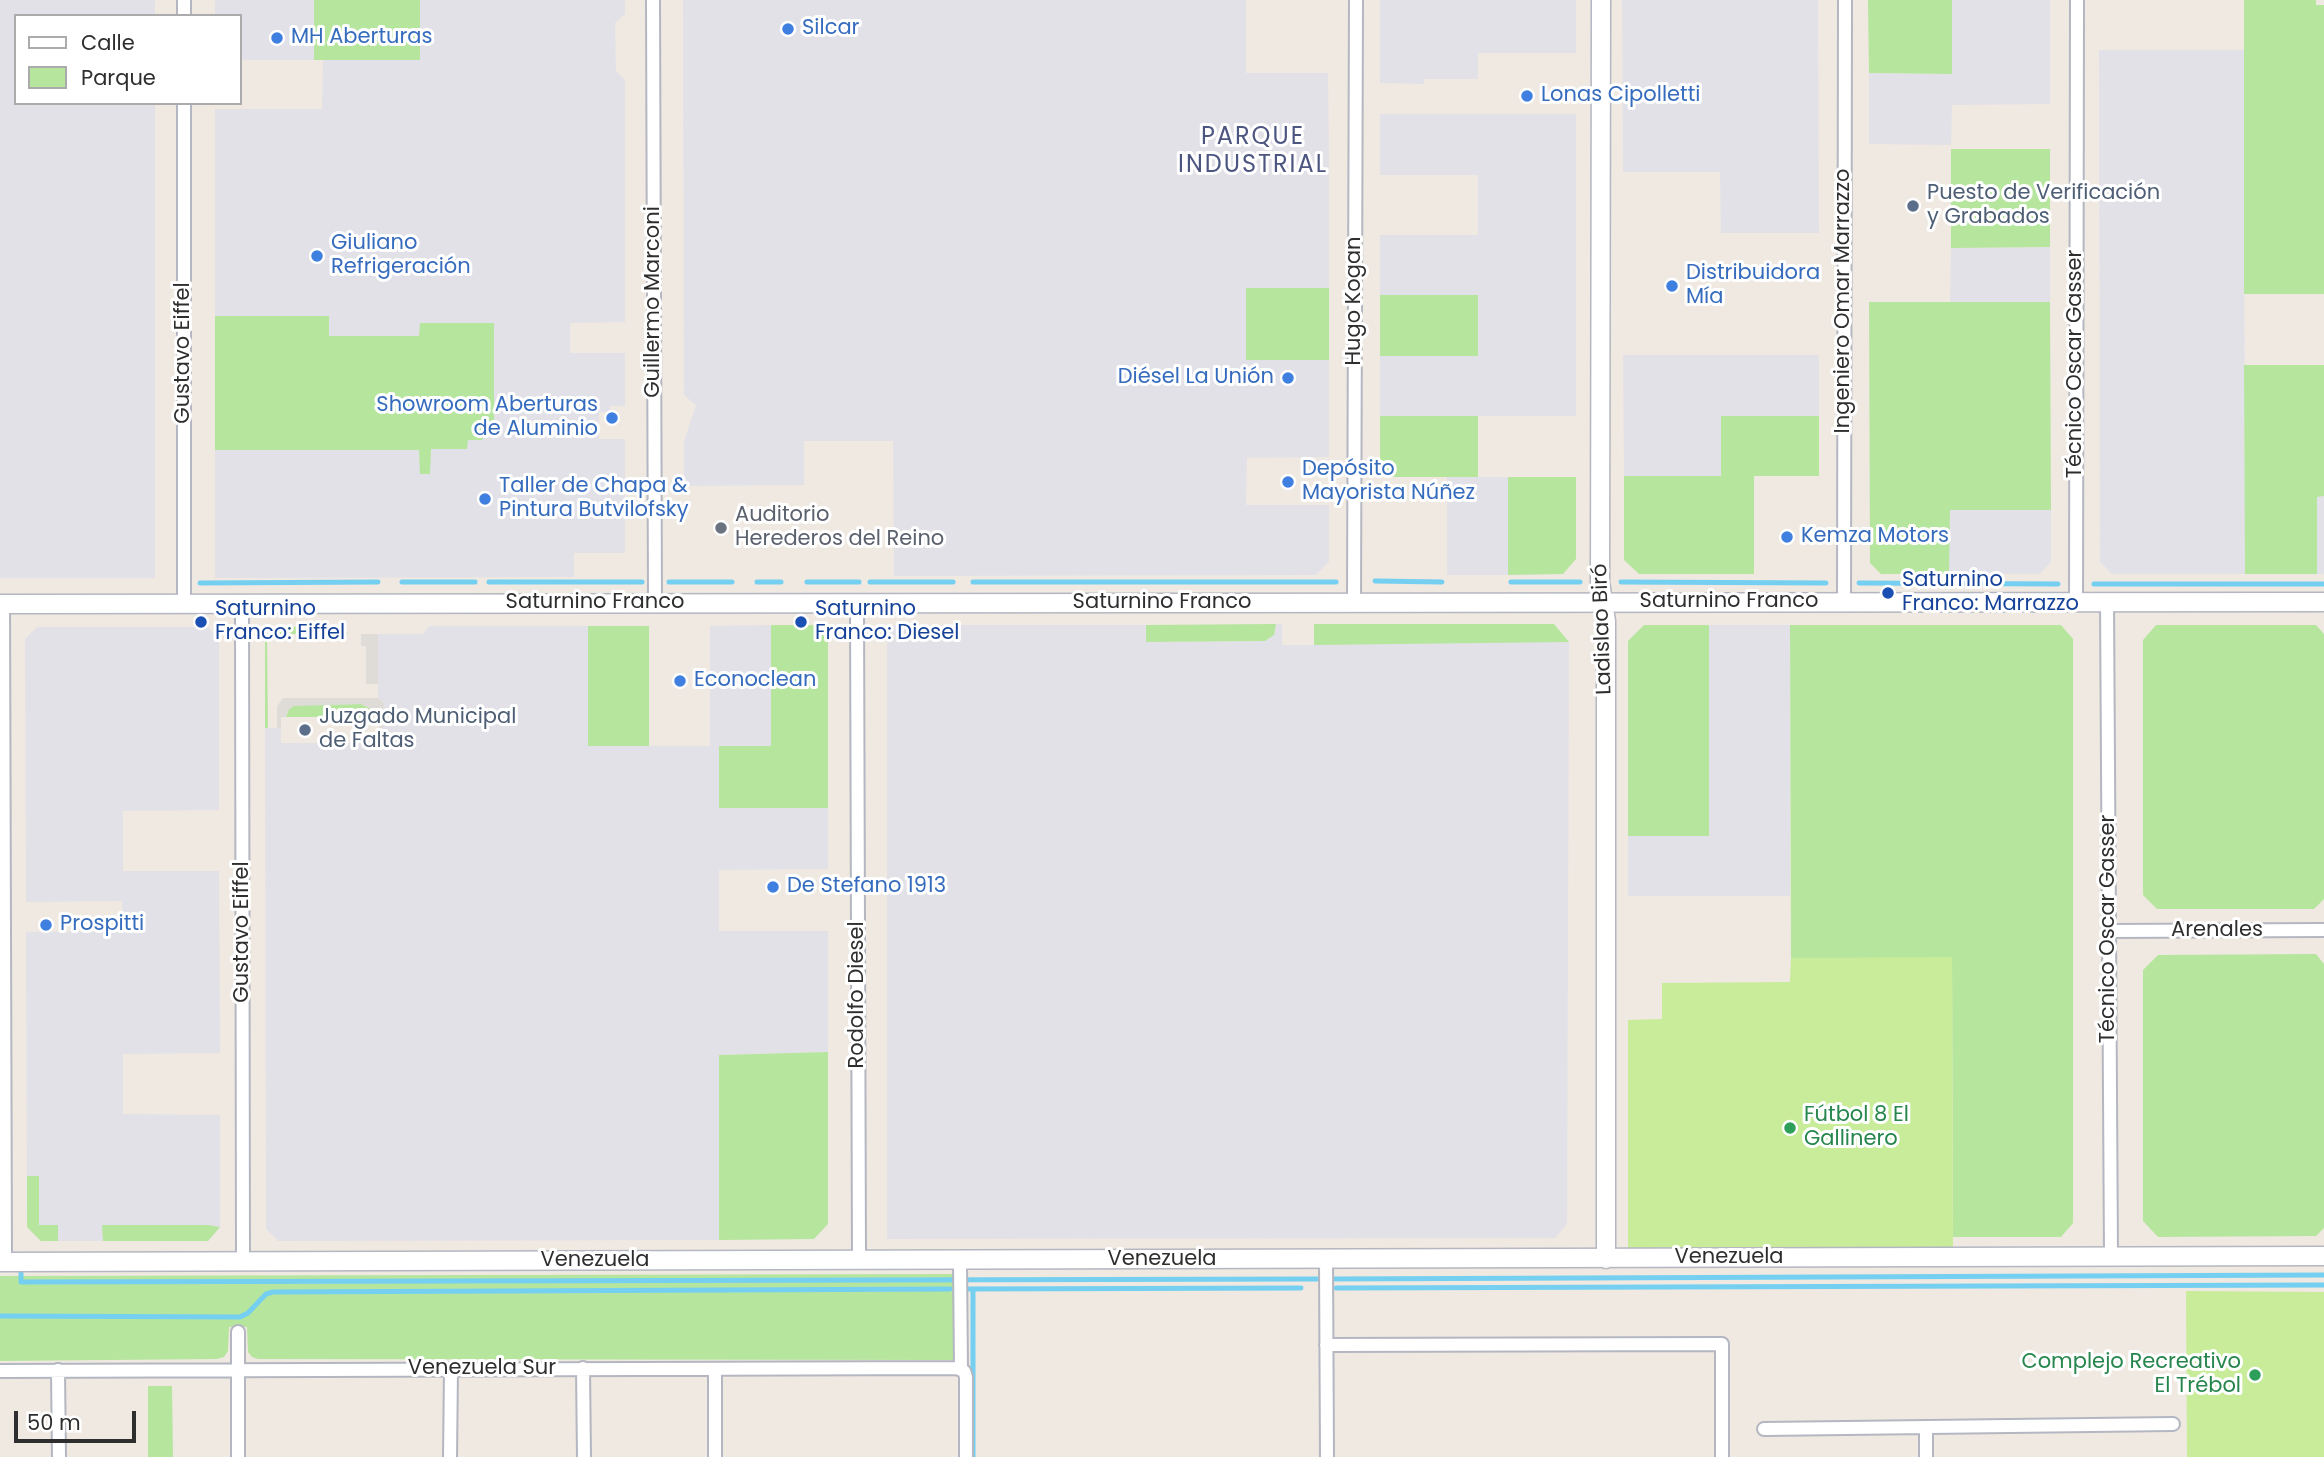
<!DOCTYPE html>
<meta charset="utf-8">
<style>
body{margin:0}
#map{position:relative;width:2324px;height:1457px;overflow:hidden;background:#efe9e1;font-family:Poppins,sans-serif}
canvas{display:block}
.legend{position:absolute;left:14px;top:14px;width:228px;height:91px;box-sizing:border-box;background:#fff;border:2px solid #ababab;margin:0;padding:9px 12px;list-style:none;font-size:21px;color:#2e2e2e}
.legend li{display:flex;align-items:center;gap:14px;height:35px}
.legend b{width:35px;border:2px solid #ababab}
.scale{position:absolute;left:14px;top:1411px;width:122px;height:32px;box-sizing:border-box;border:4px solid #2e2e2e;border-top:0;padding-left:9px;font-size:21px;line-height:24px;white-space:nowrap;color:#2e2e2e;-webkit-text-stroke:5px #fff;paint-order:stroke}
</style>
<div id="map">
<canvas width="2324" height="1457"></canvas>
<ul class="legend">
<li><b style="height:9px;background:#fff"></b>Calle</li>
<li><b style="height:19px;background:#b6e59e"></b>Parque</li>
</ul>
<div class="scale">50 m</div>
</div>
<script>
const c = document.querySelector('canvas').getContext('2d');
c.lineJoin = 'round';
function fill(path, color) {
  c.fillStyle = color;
  c.fill(path, 'evenodd');
}
function shape(rows) {
  const path = new Path2D();
  for (const r of rows) {
    path.moveTo(r[0], r[1]);
    for (let i = 2; i < r.length; i += 2) path.lineTo(r[i], r[i + 1]);
  }
  return path;
}
function strokePath(path, color, width, dash) {
  c.strokeStyle = color;
  c.lineWidth = width;
  c.lineCap = dash ? 'butt' : 'round';
  c.setLineDash(dash || []);
  c.stroke(path);
}
function drawText(font, color, halo, rows, align = 'center') {
  c.font = font + ' Poppins,sans-serif';
  c.lineWidth = 6;
  c.setLineDash([]);
  c.textBaseline = 'middle';
  c.strokeStyle = halo;
  c.fillStyle = color;
  for (const [text, x, y, turn = 0] of rows) {
    c.save();
    c.translate(x, y);
    c.rotate((+turn || 0) * Math.PI / 180);
    c.textAlign = isNaN(turn) ? turn : align;
    if (halo) c.strokeText(text, 0, 0);
    c.fillText(text, 0, 0);
    c.restore();
  }
}
const industrial = shape([
 [0,0,155,0,155,16,16,16,16,103,155,103,155,578,0,578],
 [215,0,314,0,314,60,240,60,240,16,215,16],
 [420,0,625,0,625,14,615,23,616,71,625,80,625,322,570,323,570,353,625,353,625,406,610,406,610,412,599,412,599,439,625,439,625,553,574,553,574,577,215,578,215,450,420,450,430,474,430,449,467,449,467,440,494,432,494,323,420,323,420,336,329,336,328,316,215,316,215,109,322,109,323,60,420,60],
 [683,0,1246,0,1246,73,1328,73,1329,155,1329,288,1246,288,1247,360,1329,360,1329,457,1247,458,1246,505,1329,505,1329,562,1316,575,894,576,893,441,804,441,804,485,684,486,684,441,696,405,684,395],
 [1380,0,1576,0,1576,53,1478,53,1478,79,1424,79,1424,84,1380,83],
 [1622,0,1818,0,1819,233,1721,233,1720,172,1623,172],
 [1952,0,2050,0,2050,104,1952,105,1951,145,1869,144,1869,73,1952,74],
 [2099,50,2244,50,2245,574,2112,574,2100,562],
 [1380,114,1576,114,1576,416,1380,416,1380,356,1478,356,1478,296,1380,295,1380,235,1478,235,1478,175,1380,175],
 [2050,247,2050,302,1950,302,1951,248],
 [1623,355,1819,355,1819,416,1722,416,1721,476,1624,476],
 [1447,477,1508,477,1508,575,1447,575],
 [2317,496,2324,496,2324,574,2317,574],
 [1949,510,2051,510,2051,562,2039,574,1949,574],
 [1276,624,1282,624,1282,645,1314,645,1318,640,1569,642,1567,1224,1555,1238,887,1239,887,625,1146,625,1146,642,1265,641,1274,635],
 [771,625,771,746,719,808,828,808,828,869,719,870,719,931,828,931,828,1052,719,1055,719,1240,278,1241,266,1229,265,728,281,728,281,743,379,743,379,730,383,730,384,703,378,698,378,634,423,634,429,626,588,626,589,746,710,746,710,626],
 [1709,625,1790,625,1790,896,1628,896,1628,836,1709,835],
 [37,627,208,627,219,639,219,810,123,811,123,871,219,871,220,1053,123,1054,123,1114,220,1115,220,1227,208,1241,41,1241,27,1227,26,932,123,931,122,901,26,902,25,639]
]);
const green = shape([
 [314,0,420,0,420,60,314,60],
 [1868,0,1952,0,1952,74,1869,73],
 [2244,0,2316,0,2316,5,2324,5,2324,294,2244,294],
 [1951,149,2050,149,2050,247,1951,248],
 [1246,288,1329,288,1329,360,1246,360],
 [1380,295,1478,295,1478,356,1380,356],
 [1869,302,2050,302,2051,510,1950,510,1949,574,1881,574,1870,563],
 [215,316,329,316,329,336,419,336,420,323,494,323,494,432,487,432,482,440,468,440,467,449,431,449,430,474,420,474,419,450,215,450],
 [2244,365,2324,365,2324,496,2317,497,2317,574,2245,574],
 [1380,416,1478,416,1478,477,1380,477],
 [1721,416,1819,416,1819,476,1754,476,1754,574,1639,574,1624,560,1624,476,1721,476],
 [1508,477,1576,477,1576,559,1563,574,1508,575],
 [1276,624,1274,635,1265,641,1146,642,1146,625],
 [1314,624,1554,624,1569,642,1314,645],
 [771,625,814,625,828,640,828,808,719,808,719,746,771,746],
 [1644,625,1709,625,1709,836,1628,836,1628,641],
 [1790,625,2061,625,2073,639,2073,1223,2061,1237,1953,1237,1952,958,1791,958],
 [2156,625,2316,625,2324,634,2324,899,2314,909,2157,909,2143,895,2143,640],
 [341,626,348,634,271,634,267,638,268,728,265,728,265,637,275,627],
 [588,626,649,626,649,746,588,746],
 [361,704,369,708,373,717,354,717,354,710,326,710,326,717,286,717,289,709,295,705],
 [2316,954,2324,964,2324,1228,2316,1236,2158,1237,2143,1221,2143,970,2158,955],
 [828,1052,828,1224,814,1239,719,1240,719,1055],
 [27,1176,39,1176,39,1225,58,1225,58,1241,41,1241,27,1227],
 [102,1225,208,1225,220,1227,208,1241,103,1241],
 [964,1274,964,1360,258,1359,252,1357,248,1352,247,1327,229,1327,228,1351,224,1357,217,1359,0,1361,0,1276],
 [148,1386,172,1386,173,1457,148,1457]
]);
const pitch = shape([
 [1952,957,1953,1256,1628,1257,1628,1020,1662,1019,1662,983,1790,982,1791,958],
 [2186,1291,2324,1292,2324,1457,2187,1457]
]);
const plaza = shape([
 [361,634,378,634,378,684,366,684,366,646,361,646],
 [283,698,378,698,384,703,383,730,379,730,379,718,373,717,369,708,361,704,294,706,288,710,286,717,281,717,281,728,277,728,277,706]
]);
const stream = shape([
 [1375,581,1442,582],
 [402,582,475,582],
 [489,582,642,582],
 [669,582,732,582],
 [757,582,781,582],
 [807,582,859,582],
 [870,582,953,582],
 [973,582,1336,582],
 [1511,582,1580,582],
 [1621,582,1826,583],
 [200,583,378,582],
 [1859,583,2058,584],
 [2094,584,2324,584],
 [21,1265,21,1282,1317,1279],
 [1332,1279,2324,1275],
 [1336,1288,2324,1285],
 [963,1289,1301,1288],
 [0,1316,240,1317,248,1313,266,1294,273,1292,950,1289],
 [973,1457,973,1289]
]);
const street = shape([
 [653,0,655,603],
 [184,16,184,0],
 [184,103,184,604],
 [1354,602,1356,0],
 [1844,602,1845,0],
 [2076,602,2077,0],
 [2107,602,2111,1257],
 [242,603,243,1262],
 [857,603,859,1260],
 [3,604,5,1262],
 [2109,931,2324,930],
 [1326,1259,1327,1457],
 [960,1260,961,1370],
 [238,1332,238,1457],
 [1326,1345,1722,1344,1722,1457],
 [583,1368,584,1457],
 [715,1369,715,1457],
 [58,1370,59,1457],
 [0,1371,956,1368,964,1371,966,1377,966,1457],
 [1764,1429,2173,1424],
 [450,1457,451,1369],
 [1926,1457,1926,1427]
]);
const secondary = shape([
 [1601,0,1600,582,1606,621,1606,1259],
 [0,604,2324,602],
 [0,1262,2324,1256]
]);
const markers = [
 [788,29,7,"#3f7fe0"],
 [277,38,7,"#3f7fe0"],
 [1527,96,7,"#3f7fe0"],
 [1913,206,7,"#5c6f8a"],
 [317,256,7,"#3f7fe0"],
 [1672,286,7,"#3f7fe0"],
 [1288,378,7,"#3f7fe0"],
 [612,418,7,"#3f7fe0"],
 [1288,482,7,"#3f7fe0"],
 [485,499,7,"#3f7fe0"],
 [721,528,7,"#6b7280"],
 [1787,537,7,"#3f7fe0"],
 [1888,593,7,"#1a4fb4"],
 [201,622,7,"#1a4fb4"],
 [801,622,7,"#1a4fb4"],
 [680,681,7,"#3f7fe0"],
 [305,730,7,"#5c6f8a"],
 [773,887,7,"#3f7fe0"],
 [46,925,7,"#3f7fe0"],
 [1790,1128,7,"#2e9e5b"],
 [2255,1375,7,"#2e9e5b"]
];
const shopNames = [
 ["Silcar",802,29],
 ["MH Aberturas",291,38],
 ["Lonas Cipolletti",1541,96],
 ["Giuliano",331,244],
 ["Refrigeración",331,268],
 ["Distribuidora",1686,274],
 ["Mía",1686,298],
 ["Diésel La Unión",1274,378,"right"],
 ["Showroom Aberturas",598,406,"right"],
 ["de Aluminio",598,430,"right"],
 ["Depósito",1302,470],
 ["Mayorista Núñez",1302,494],
 ["Taller de Chapa &",499,487],
 ["Pintura Butvilofsky",499,511],
 ["Kemza Motors",1801,537],
 ["Econoclean",694,681],
 ["De Stefano 1913",787,887],
 ["Prospitti",60,925]
];
const serviceNames = [
 ["Puesto de Verificación",1927,194],
 ["y Grabados",1927,218],
 ["Juzgado Municipal",319,718],
 ["de Faltas",319,742]
];
const streetNames = [
 ["Hugo Kogan",1355,301,-90],
 ["Ingeniero Omar Marrazzo",1844,301,-90],
 ["Guillermo Marconi",654,302,-90],
 ["Gustavo Eiffel",184,353,-90],
 ["Técnico Oscar Gasser",2076,364,-90],
 ["Saturnino Franco",1729,602],
 ["Saturnino Franco",595,603],
 ["Saturnino Franco",1162,603],
 ["Ladislao Biró",1603,629,-92],
 ["Técnico Oscar Gasser",2109,929,-90],
 ["Arenales",2217,931],
 ["Gustavo Eiffel",243,932,-90],
 ["Rodolfo Diesel",858,995,-90],
 ["Venezuela",1729,1258],
 ["Venezuela",1162,1260],
 ["Venezuela",595,1261],
 ["Venezuela Sur",482,1369]
];
const worshipNames = [
 ["Auditorio",735,516],
 ["Herederos del Reino",735,540]
];
const transitNames = [
 ["Saturnino",1902,581],
 ["Franco: Marrazzo",1902,605],
 ["Saturnino",215,610],
 ["Franco: Eiffel",215,634],
 ["Saturnino",815,610],
 ["Franco: Diesel",815,634]
];
const leisureNames = [
 ["Fútbol 8 El",1804,1116],
 ["Gallinero",1804,1140],
 ["Complejo Recreativo",2241,1363,"right"],
 ["El Trébol",2241,1387,"right"]
];
const quarterNames = [
 ["PARQUE",1253,138],
 ["INDUSTRIAL",1253,166]
];
fill(industrial, '#e3e1e8');
fill(green, '#b6e59e');
fill(pitch, '#c9ec9a');
fill(plaza, '#dfdcd8');
strokePath(stream, '#75cff0', 5);
strokePath(street, '#b4b7c1', 16);
strokePath(secondary, '#b4b7c1', 21);
strokePath(street, '#fff', 12);
strokePath(secondary, '#fff', 18);
for (const [x, y, r, color] of markers) {
  const dot = new Path2D();
  dot.arc(x, y, r, 0, 2 * Math.PI);
  c.fillStyle = color;
  c.fill(dot);
  strokePath(dot, '#fff', 2.5);
}
drawText('21px', '#366cbe', '#fff', shopNames, 'left');
drawText('21px', '#4e5e75', '#fff', serviceNames, 'left');
drawText('21px', '#2e2e2e', '#fff', streetNames);
drawText('21px', '#5b616d', '#fff', worshipNames, 'left');
drawText('21px', '#164399', '#fff', transitNames, 'left');
drawText('21px', '#27864d', '#fff', leisureNames, 'left');
c.letterSpacing = '2px';
drawText('24px', '#4d5680', '#fff', quarterNames);
c.letterSpacing = '0px';
</script>
